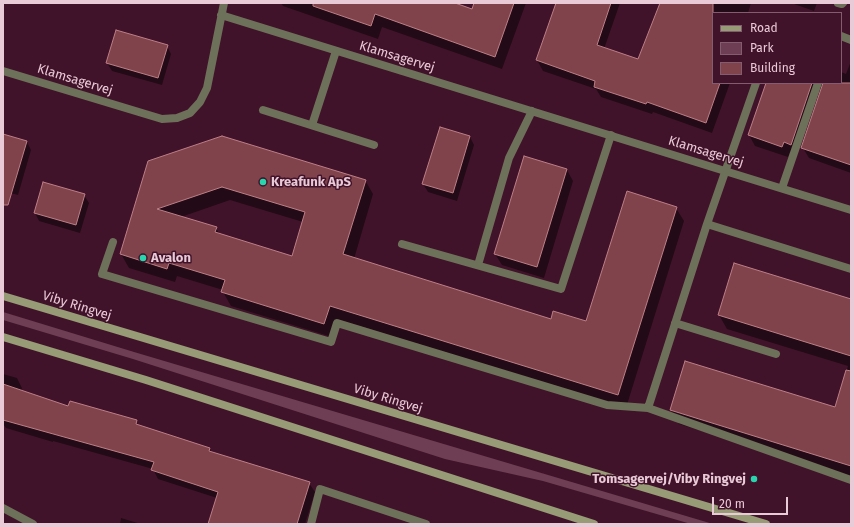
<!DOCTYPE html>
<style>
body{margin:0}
#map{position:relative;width:854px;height:527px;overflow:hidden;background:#41132a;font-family:"Fira Sans",sans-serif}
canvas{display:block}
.frame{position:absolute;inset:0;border:4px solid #e9cad7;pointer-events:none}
.legend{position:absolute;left:712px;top:12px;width:130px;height:72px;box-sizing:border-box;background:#41132a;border:1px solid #845c6f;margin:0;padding:5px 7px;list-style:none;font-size:12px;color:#e9cad7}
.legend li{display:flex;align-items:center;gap:8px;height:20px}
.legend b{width:20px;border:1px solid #845c6f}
.scale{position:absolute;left:712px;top:497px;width:76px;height:18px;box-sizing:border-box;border:2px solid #e9cad7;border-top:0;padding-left:5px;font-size:12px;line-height:14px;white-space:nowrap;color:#e9cad7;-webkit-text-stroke:3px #41132a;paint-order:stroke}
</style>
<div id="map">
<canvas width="854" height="527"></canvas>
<div class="frame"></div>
<ul class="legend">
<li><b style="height:5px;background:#979b76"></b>Road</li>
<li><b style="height:11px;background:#6e3f54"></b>Park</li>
<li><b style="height:11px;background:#80434c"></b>Building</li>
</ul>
<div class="scale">20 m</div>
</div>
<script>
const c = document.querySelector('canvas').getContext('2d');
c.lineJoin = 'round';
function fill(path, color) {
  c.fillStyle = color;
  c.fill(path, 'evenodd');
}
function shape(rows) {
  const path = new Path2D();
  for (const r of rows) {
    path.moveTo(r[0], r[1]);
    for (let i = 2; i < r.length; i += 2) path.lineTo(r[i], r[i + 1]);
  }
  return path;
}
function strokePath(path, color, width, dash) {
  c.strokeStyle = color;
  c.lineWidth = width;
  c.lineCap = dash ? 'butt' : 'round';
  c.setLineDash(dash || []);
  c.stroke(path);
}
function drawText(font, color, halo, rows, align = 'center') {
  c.font = font + ' "Fira Sans",sans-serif';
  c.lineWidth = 3;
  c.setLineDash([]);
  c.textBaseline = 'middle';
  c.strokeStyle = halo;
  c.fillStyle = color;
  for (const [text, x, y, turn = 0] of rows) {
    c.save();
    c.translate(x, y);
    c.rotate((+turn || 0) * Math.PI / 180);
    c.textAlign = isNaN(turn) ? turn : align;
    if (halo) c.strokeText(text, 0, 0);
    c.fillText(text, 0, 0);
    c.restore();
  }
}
const green = shape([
 [3,312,134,352,713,524,691,524,543,481,445,459,133,359,3,320]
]);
const shadow = shape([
 [281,3,452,3,473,10,475,3,526,3,502,69,382,27,378,39,283,6],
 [557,3,620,3,604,49,639,60,661,3,751,3,748,13,713,13,713,83,730,83,712,133,653,112,652,114,601,97,596,89,543,71,537,60],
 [791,3,817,3,814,11],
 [167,46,171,54,162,85,112,71,107,63],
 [851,61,851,173,809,158,803,148,823,88,820,89,818,92,797,154,790,152,788,157,755,146,749,135,767,83,841,83,841,72,846,74],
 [3,135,27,142,31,150,18,195,3,191],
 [470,137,474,145,457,201,428,192,423,184],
 [149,162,365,180,373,194,354,259,551,320,587,323,676,208,684,221,626,408,337,319,332,337,231,306,223,292,223,290,177,276,175,282,129,268,121,254],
 [230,200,303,222,292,257,220,235,216,228,181,217],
 [567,170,573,181,544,278,502,265,495,254],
 [84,195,89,203,80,233,39,221,35,213],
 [851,300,851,477,679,424,671,410,835,408,848,366,727,329,719,315],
 [3,374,17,378,22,388,21,391,68,408,136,421,139,426,210,449,212,453,309,483,315,492,305,524,212,524,217,498,158,479,153,469,53,441,53,442,6,428,3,424],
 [121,518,141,524,120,524]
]);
const building = shape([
 [313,3,455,3,472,9,474,3,514,3,495,57,375,14,371,26,313,6,313,3],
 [556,3,611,3,597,45,638,59,660,3,713,3,713,83,720,83,706,123,647,102,646,104,594,87,595,81,536,60,556,3],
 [116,30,168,45,158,78,106,63,116,30],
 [766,83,812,83,791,145,784,142,782,147,748,135,766,83],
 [823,83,851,83,851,165,801,148,823,83],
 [440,127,470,136,453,193,422,184,440,127],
 [3,134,27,141,8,205,3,205,3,134],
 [222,136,366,180,343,254,551,319,553,311,586,321,627,191,677,207,618,395,330,306,324,324,221,292,225,280,169,263,167,269,120,254,148,161,222,136],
 [222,187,305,212,292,256,215,232,217,227,157,209,222,187],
 [524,156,567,169,537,267,494,254,524,156],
 [43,182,85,194,76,225,34,213,43,182],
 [734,263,851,299,851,356,718,315,734,263],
 [685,361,835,407,846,370,851,371,851,466,670,410,685,361],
 [3,384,68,406,70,401,137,420,136,424,210,448,209,451,310,482,297,524,208,524,218,492,151,470,154,462,3,420,3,384]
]);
const lane = shape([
 [838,3,842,4,843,3],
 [841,36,851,40],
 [263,110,374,145],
 [312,125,336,51],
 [782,188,818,83],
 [707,224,851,269],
 [113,242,102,274,331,342,337,323,607,405,648,408,851,480],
 [402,244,561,289,611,135],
 [478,265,509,158,532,111],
 [675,323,776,354],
 [648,408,707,224,756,83],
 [311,524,320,489,426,524]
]);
const street = shape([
 [221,15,851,210],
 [3,71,162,119,177,118,190,113,200,102,207,88,224,3],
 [3,508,33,524]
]);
const secondary = shape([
 [3,296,766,524],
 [3,337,146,380,594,524]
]);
const markers = [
 [263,182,4,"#29d5ad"],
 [143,258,4,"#29d5ad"],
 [754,479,4,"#29d5ad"]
];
const streetNames = [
 ["Klamsagervej",397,57,17],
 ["Klamsagervej",75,80,17],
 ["Klamsagervej",706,152,17],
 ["Viby Ringvej",77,306,17],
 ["Viby Ringvej",388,399,17]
];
const poiNames = [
 ["Kreafunk ApS",271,182],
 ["Avalon",151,258],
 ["Tomsagervej/Viby Ringvej",746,479,"right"]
];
fill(green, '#6e3f54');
fill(shadow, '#0007');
fill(building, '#80434c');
strokePath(building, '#bc7f86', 1);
strokePath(lane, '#6e715a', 8);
strokePath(street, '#6e715a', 8);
strokePath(secondary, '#979b76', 8);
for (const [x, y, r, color] of markers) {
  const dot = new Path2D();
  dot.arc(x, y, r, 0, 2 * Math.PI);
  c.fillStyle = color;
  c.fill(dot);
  strokePath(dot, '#41132a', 1.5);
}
drawText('13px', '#e9cad7', '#41132a', streetNames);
drawText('bold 13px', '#e9cad7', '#41132a', poiNames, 'left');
</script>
